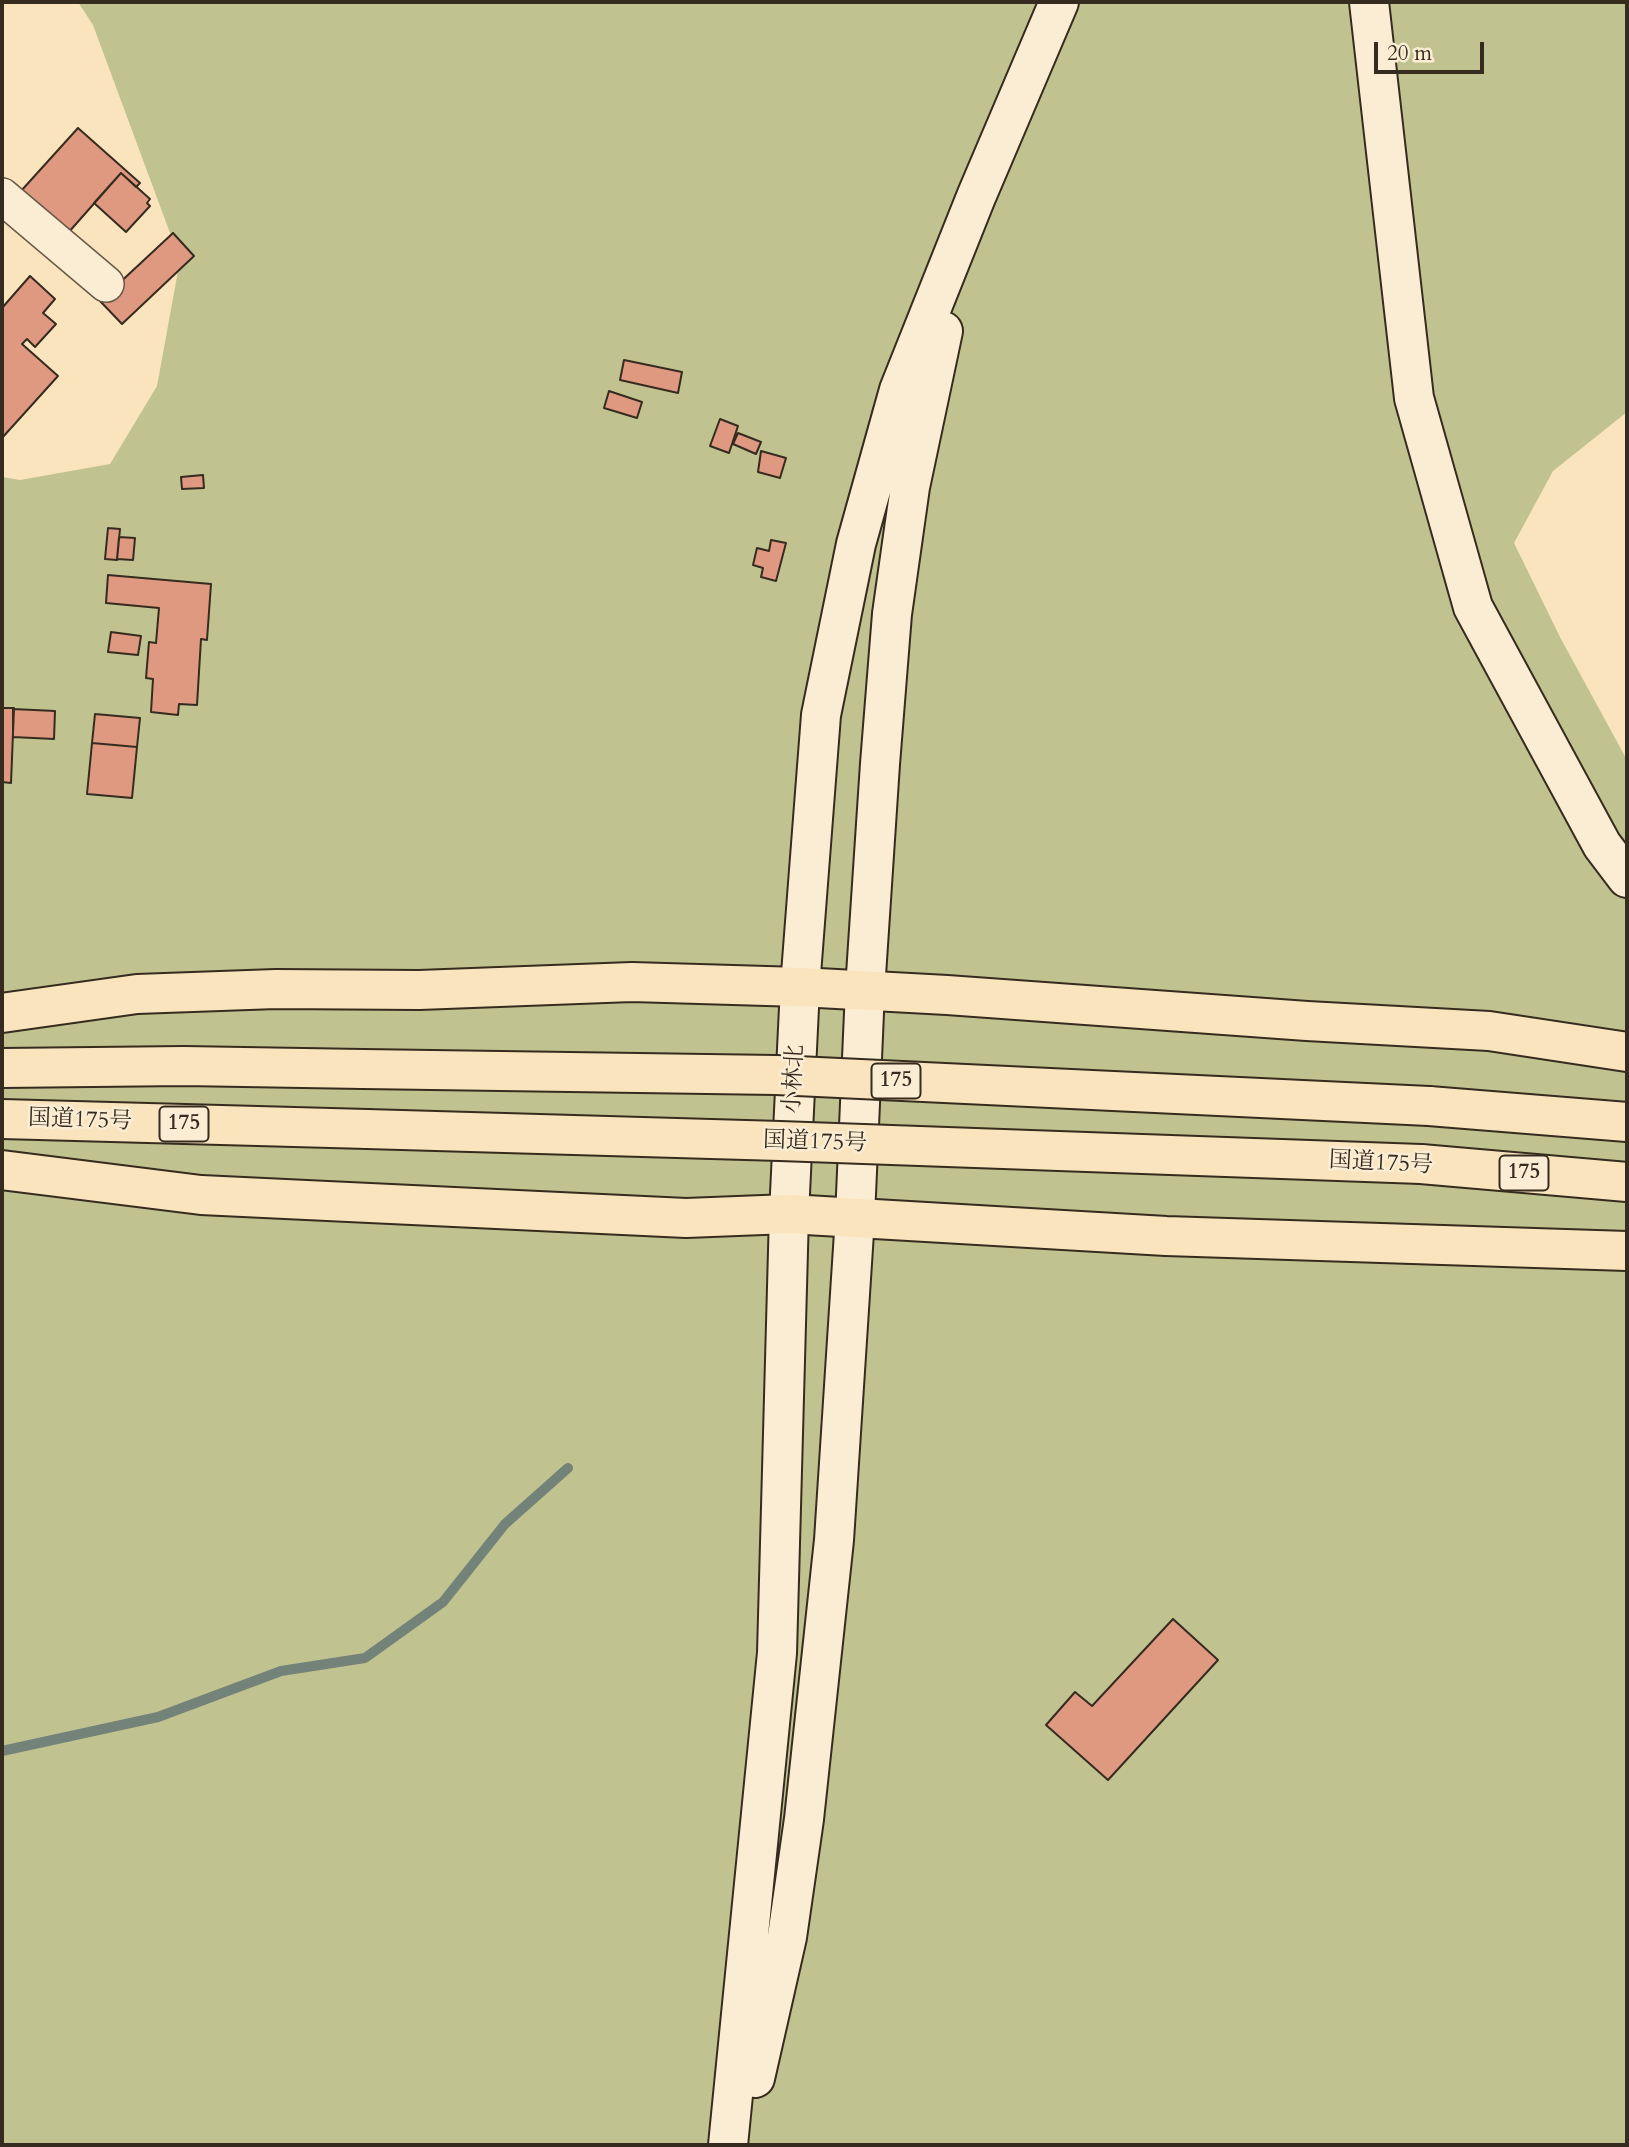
<!DOCTYPE html>
<meta charset="utf-8">
<style>
body{margin:0}
#map{position:relative;width:1629px;height:2147px;overflow:hidden;background:#f9e4bd;font-family:Cardo,serif}
canvas{display:block}
.frame{position:absolute;inset:0;border:4px solid #362b1f;pointer-events:none}
.scale{position:absolute;left:1374px;top:42px;width:110px;height:32px;box-sizing:border-box;border:4px solid #362b1f;border-top:0;padding-left:9px;font-size:21px;line-height:24px;white-space:nowrap;color:#362b1f;-webkit-text-stroke:5px #fbedd4;paint-order:stroke}
</style>
<div id="map">
<canvas width="1629" height="2147"></canvas>
<div class="frame"></div>
<div class="scale">20 m</div>
</div>
<script>
const c = document.querySelector('canvas').getContext('2d');
c.lineJoin = 'round';
function fill(path, color) {
  c.fillStyle = color;
  c.fill(path, 'evenodd');
}
function shape(rows) {
  const path = new Path2D();
  for (const r of rows) {
    path.moveTo(r[0], r[1]);
    for (let i = 2; i < r.length; i += 2) path.lineTo(r[i], r[i + 1]);
  }
  return path;
}
function strokePath(path, color, width, dash) {
  c.strokeStyle = color;
  c.lineWidth = width;
  c.lineCap = dash ? 'butt' : 'round';
  c.setLineDash(dash || []);
  c.stroke(path);
}
function drawText(font, color, halo, rows, align = 'center') {
  c.font = font + ' Cardo,"Noto Serif JP",serif';
  c.lineWidth = 5;
  c.setLineDash([]);
  c.textBaseline = 'middle';
  c.strokeStyle = halo;
  c.fillStyle = color;
  for (const [text, x, y, turn = 0] of rows) {
    c.save();
    c.translate(x, y);
    c.rotate((+turn || 0) * Math.PI / 180);
    c.textAlign = isNaN(turn) ? turn : align;
    if (halo) c.strokeText(text, 0, 0);
    c.fillText(text, 0, 0);
    c.restore();
  }
}
const green = shape([
 [78,2,1627,2,1627,412,1553,471,1514,543,1561,639,1627,760,1627,2145,2,2145,2,477,20,480,110,464,157,386,180,260,93,25]
]);
const stream = shape([
 [2,1751,158,1717,281,1671,365,1658,443,1602,505,1524,568,1468]
]);
const building = shape([
 [78,128,140,183,136,187,121,173,68,233,2,212,78,128],
 [121,173,150,199,147,203,150,206,126,232,94,203,121,173],
 [173,233,194,256,122,324,100,301,173,233],
 [30,276,55,299,43,313,56,324,35,347,27,339,22,344,58,376,2,438,2,308,30,276],
 [624,360,682,372,678,393,620,380,624,360],
 [609,391,642,402,637,418,604,408,609,391],
 [720,419,738,426,729,453,710,446,720,419],
 [738,433,761,442,756,454,733,444,738,433],
 [761,451,786,458,780,478,758,472,761,451],
 [203,475,204,488,182,489,181,477,203,475],
 [108,528,120,529,117,560,105,559,108,528],
 [119,537,135,538,133,560,117,559,119,537],
 [771,540,786,543,776,581,761,577,763,568,753,565,757,548,769,551,771,540],
 [108,575,211,584,207,640,201,639,197,705,179,704,178,715,151,712,153,679,146,678,149,642,156,643,159,608,106,603,108,575],
 [111,632,141,636,138,655,108,652,111,632],
 [2,708,14,708,11,783,2,782,2,708],
 [13,709,55,711,54,739,13,737,13,709],
 [95,714,140,718,137,747,92,743,95,714],
 [92,743,137,747,132,798,87,794,92,743],
 [1173,1619,1218,1660,1108,1780,1046,1725,1075,1692,1092,1706,1173,1619]
]);
const street = shape([
 [2,196,106,284]
]);
const secondary = shape([
 [1369,2,1414,398,1473,607,1602,845,1627,878],
 [755,2078,787,1937,804,1819,834,1540,855,1217,865,990,880,764,892,614,910,487,943,331],
 [728,2145,777,1653,789,1214,800,987,821,715,856,544,899,390,976,197,1059,2]
]);
const highway = shape([
 [2,1013,137,994,276,989,419,990,632,982,800,987,947,995,1307,1021,1489,1031,1627,1052],
 [2,1068,184,1066,363,1069],
 [1429,1106,1627,1122],
 [2,1119,367,1129],
 [1421,1164,1627,1182],
 [2,1170,201,1195,686,1218,789,1214,1166,1236,1627,1251]
]);
const highwayBridge = shape([
 [363,1069,776,1075,1429,1106],
 [367,1129,780,1141,1421,1164]
]);
const shields = [
 [896,1081,49],
 [184,1124,49],
 [1524,1173,49]
];
const shieldNames = [
 ["175",896,1081],
 ["175",184,1124],
 ["175",1524,1173]
];
const streetNames = [
 ["小林北",795,1079,-87],
 ["国道175号",80,1121,2],
 ["国道175号",815,1143,2],
 ["国道175号",1381,1164,3]
];
fill(green, '#c0c38f');
strokePath(stream, '#748379', 10);
fill(building, '#de9980');
strokePath(building, '#362b1f', 2);
strokePath(street, '#675946', 38);
strokePath(secondary, '#362b1f', 42);
strokePath(highway, '#362b1f', 42);
strokePath(street, '#fbedd4', 35);
strokePath(secondary, '#fbedd4', 38);
strokePath(highway, '#f9e4bd', 38);
strokePath(highwayBridge, '#362b1f', 42, []);
strokePath(highwayBridge, '#f9e4bd', 38);
for (const [x, y, w] of shields) {
  const box = new Path2D();
  box.roundRect(x - w / 2, y - 17.5, w, 35, 5);
  c.fillStyle = '#fbedd4';
  c.fill(box);
  strokePath(box, '#362b1f', 2);
}
drawText('bold 21px', '#362b1f', null, shieldNames);
drawText('23px', '#362b1f', '#fbedd4', streetNames);
</script>
